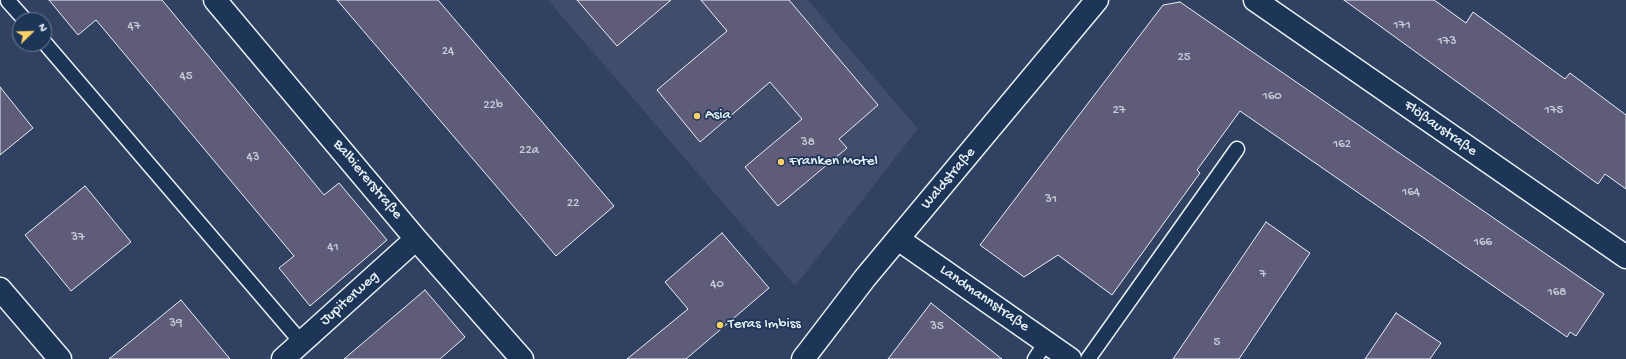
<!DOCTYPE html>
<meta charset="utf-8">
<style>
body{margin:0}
#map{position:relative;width:1626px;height:359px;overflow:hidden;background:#314161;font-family:"Gochi Hand",sans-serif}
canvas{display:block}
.north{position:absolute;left:12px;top:12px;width:40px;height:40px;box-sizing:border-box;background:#1d3557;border:1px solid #6e8097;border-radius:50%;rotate:67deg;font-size:11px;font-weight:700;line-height:16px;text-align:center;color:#e8f1f8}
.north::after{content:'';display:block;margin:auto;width:14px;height:18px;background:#ffd166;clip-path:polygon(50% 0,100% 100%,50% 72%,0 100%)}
</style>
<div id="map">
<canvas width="1626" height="359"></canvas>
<div class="north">N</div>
</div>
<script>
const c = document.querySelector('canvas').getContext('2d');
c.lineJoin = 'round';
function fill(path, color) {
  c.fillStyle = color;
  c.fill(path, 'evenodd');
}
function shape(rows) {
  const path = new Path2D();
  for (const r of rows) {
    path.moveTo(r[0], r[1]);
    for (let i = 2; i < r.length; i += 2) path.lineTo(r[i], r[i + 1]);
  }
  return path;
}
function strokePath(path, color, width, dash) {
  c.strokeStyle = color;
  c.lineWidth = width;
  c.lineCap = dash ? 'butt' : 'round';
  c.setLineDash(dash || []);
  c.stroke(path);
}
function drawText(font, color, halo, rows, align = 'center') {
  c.font = font + ' "Gochi Hand",sans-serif';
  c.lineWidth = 3.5;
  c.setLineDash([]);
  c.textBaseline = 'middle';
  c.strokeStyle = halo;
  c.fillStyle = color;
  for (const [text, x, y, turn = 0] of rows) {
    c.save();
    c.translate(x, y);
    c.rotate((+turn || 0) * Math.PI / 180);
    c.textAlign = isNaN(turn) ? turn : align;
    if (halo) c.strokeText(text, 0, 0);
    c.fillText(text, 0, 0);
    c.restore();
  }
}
const built = shape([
 [548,0,808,0,918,129,795,286]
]);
const building = shape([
 [49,0,162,0,324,195,339,183,387,240,310,306,279,268,294,256,96,20,78,35,49,0],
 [337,0,438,0,614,206,556,256,337,0],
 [577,0,671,0,617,46,577,0],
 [701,0,789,0,878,105,839,139,847,148,778,206,745,167,802,119,770,82,700,142,657,90,727,31,701,0],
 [1344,0,1434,0,1466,23,1473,12,1565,79,1570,73,1626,115,1626,189,1605,174,1598,184,1344,0],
 [1180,2,1604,294,1576,336,1570,332,1567,337,1240,111,1197,170,1200,173,1112,295,1058,255,1024,277,980,245,1163,5,1180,2],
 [0,87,33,128,0,155,0,87],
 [85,186,131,242,71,291,25,235,85,186],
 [1266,222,1310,253,1239,359,1173,359,1266,222],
 [722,233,769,288,686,359,627,359,688,309,665,282,722,233],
 [425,290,465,337,440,359,344,359,425,290],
 [181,300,230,359,109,359,181,300],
 [931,303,1002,359,888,359,931,303],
 [1396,313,1441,343,1430,359,1365,359,1396,313]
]);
const lane = shape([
 [8,1,25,20],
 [44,42,302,343],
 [1035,359,1046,342],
 [1088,359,1237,149]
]);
const street = shape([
 [215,0,416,239,522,359],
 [898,239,1070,359],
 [0,289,60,359],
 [283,359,416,239]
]);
const secondary = shape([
 [1255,0,1626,257],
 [803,359,865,278,1097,0]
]);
const markers = [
 [697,116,4,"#ffd166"],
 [781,162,4,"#ffd166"],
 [720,325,4,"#ffd166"]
];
const numberNames = [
 ["171",1402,26],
 ["47",134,27],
 ["173",1447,42],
 ["24",448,52],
 ["25",1184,58],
 ["45",186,77],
 ["160",1272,97],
 ["22b",493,106],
 ["27",1119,111],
 ["175",1554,111],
 ["38",808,143],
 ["162",1342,145],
 ["22a",529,151],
 ["43",253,158],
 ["164",1411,193],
 ["31",1051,200],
 ["22",573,204],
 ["37",78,238],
 ["166",1483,243],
 ["41",333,248],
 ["7",1263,275],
 ["40",717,285],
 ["168",1557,293],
 ["39",176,324],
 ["35",937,327],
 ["5",1217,343]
];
const poiNames = [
 ["Asia",705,116],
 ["Franken Motel",789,162],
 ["Teras Imbiss",728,325]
];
const streetNames = [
 ["Flößaustraße",1440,129,35],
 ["Waldstraße",949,179,-50],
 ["Balbiererstraße",367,180,50],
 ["Jupiterweg",350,299,-42],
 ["Landmannstraße",984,299,35]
];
fill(built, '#424c6b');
fill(building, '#5f5c79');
strokePath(building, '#e8f1f8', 1);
strokePath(lane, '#e8f1f8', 17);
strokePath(street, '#e8f1f8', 25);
strokePath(secondary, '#e8f1f8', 25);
strokePath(lane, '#1d3557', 14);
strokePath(street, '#1d3557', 22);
strokePath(secondary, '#1d3557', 22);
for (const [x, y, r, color] of markers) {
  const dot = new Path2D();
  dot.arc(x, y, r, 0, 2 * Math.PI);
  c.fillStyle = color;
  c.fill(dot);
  strokePath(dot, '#1d3557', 1.5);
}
drawText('13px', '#c6ccd8', null, numberNames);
drawText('15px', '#e8f1f8', '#1d3557', poiNames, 'left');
drawText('15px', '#e8f1f8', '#1d3557', streetNames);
</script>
